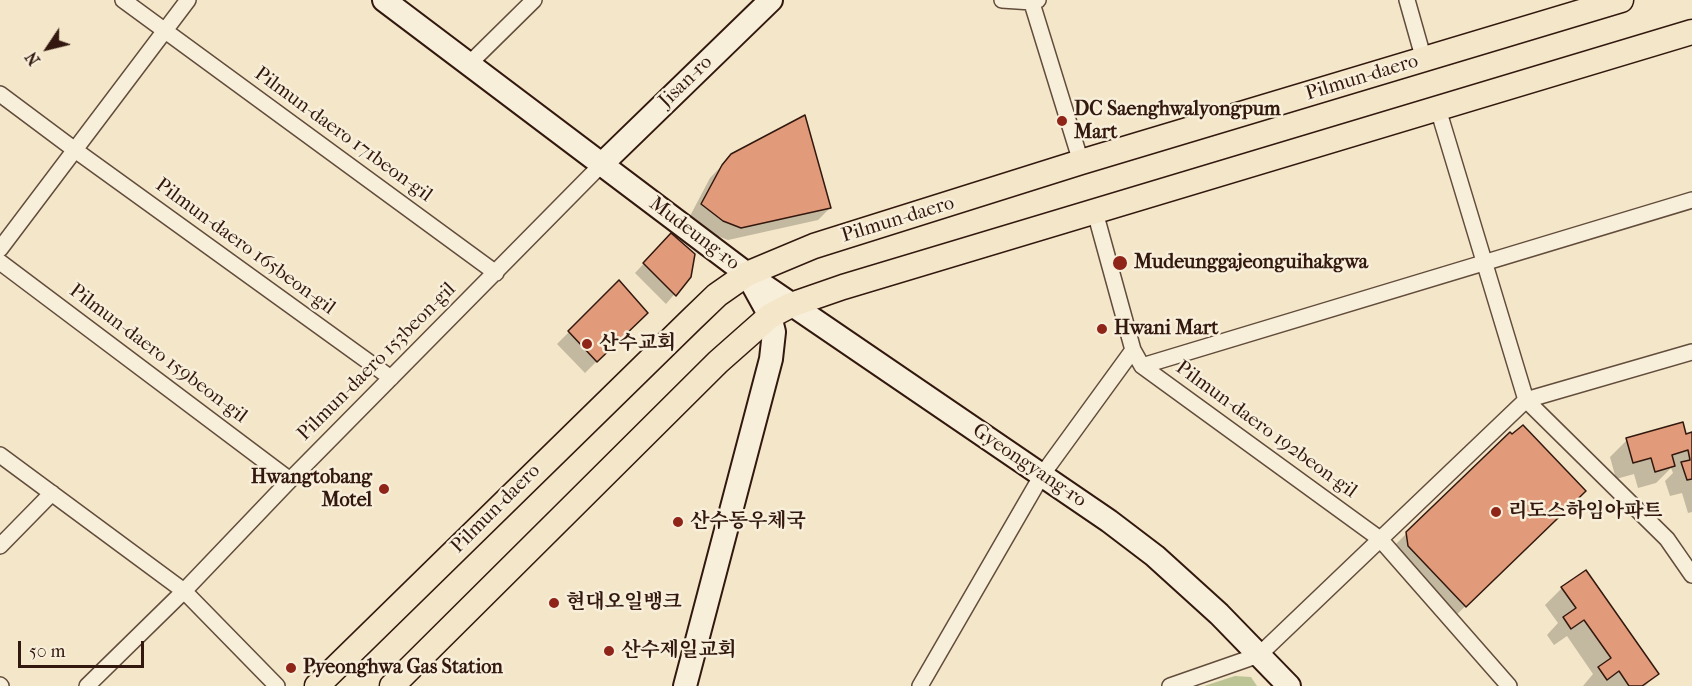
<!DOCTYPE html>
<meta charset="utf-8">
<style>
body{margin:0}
#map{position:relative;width:1692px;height:686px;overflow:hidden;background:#f4e6c8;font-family:"IM FELL French Canon",serif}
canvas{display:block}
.north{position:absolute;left:18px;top:18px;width:60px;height:60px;-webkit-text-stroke:4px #f8efdb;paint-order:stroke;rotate:235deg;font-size:16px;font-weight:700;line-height:24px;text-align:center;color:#32180e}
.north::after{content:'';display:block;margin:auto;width:21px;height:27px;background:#32180e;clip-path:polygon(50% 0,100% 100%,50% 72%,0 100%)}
.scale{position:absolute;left:18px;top:641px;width:126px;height:27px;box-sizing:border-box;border:3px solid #32180e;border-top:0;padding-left:8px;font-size:18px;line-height:21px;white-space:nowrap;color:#32180e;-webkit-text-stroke:4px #f8efdb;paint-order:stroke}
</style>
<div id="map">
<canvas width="1692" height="686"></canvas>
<div class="north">N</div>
<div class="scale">50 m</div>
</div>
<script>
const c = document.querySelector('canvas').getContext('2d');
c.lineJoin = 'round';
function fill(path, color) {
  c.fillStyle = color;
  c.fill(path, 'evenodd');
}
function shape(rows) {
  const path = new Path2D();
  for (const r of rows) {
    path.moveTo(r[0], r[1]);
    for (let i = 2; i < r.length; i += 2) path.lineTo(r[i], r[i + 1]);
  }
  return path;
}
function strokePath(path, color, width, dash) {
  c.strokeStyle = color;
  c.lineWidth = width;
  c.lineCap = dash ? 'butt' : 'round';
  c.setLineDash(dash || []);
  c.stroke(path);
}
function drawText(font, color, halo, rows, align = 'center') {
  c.font = font + ' "IM FELL French Canon","Noto Serif KR",serif';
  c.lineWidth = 5;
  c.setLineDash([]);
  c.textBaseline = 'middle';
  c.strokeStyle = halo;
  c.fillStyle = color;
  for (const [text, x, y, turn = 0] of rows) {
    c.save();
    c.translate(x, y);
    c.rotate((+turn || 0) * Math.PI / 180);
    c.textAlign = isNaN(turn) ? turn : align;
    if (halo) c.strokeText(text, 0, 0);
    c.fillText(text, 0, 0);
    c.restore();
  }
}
const green = shape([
 [1235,676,1251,677,1257,686,1204,686]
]);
const shadow = shape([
 [732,155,830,208,818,220,728,240,710,233,690,216,710,178],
 [662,244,689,277,666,304,635,273],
 [619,282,646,312,585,373,557,344],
 [1692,434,1692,512,1688,513,1682,493,1670,496,1665,481,1673,473,1671,468,1656,483,1638,488,1634,474,1616,479,1610,457,1627,440],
 [1567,508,1448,623,1391,563,1389,551,1407,533],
 [1562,588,1657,674,1645,686,1583,686,1593,674,1567,636,1554,645,1547,635,1558,623,1545,605]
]);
const building = shape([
 [805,115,831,208,741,228,723,221,701,204,722,165,731,154,805,115],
 [671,233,695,254,691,277,676,296,643,263,671,233],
 [619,280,648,313,597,362,568,331,619,280],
 [1683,422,1686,434,1692,432,1692,479,1687,480,1681,462,1690,460,1688,450,1672,455,1675,466,1655,472,1651,458,1633,463,1626,438,1683,422],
 [1523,425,1586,491,1466,607,1408,546,1406,532,1510,432,1512,434,1523,425],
 [1586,570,1659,674,1642,686,1629,686,1619,671,1607,680,1598,667,1611,658,1584,620,1571,629,1563,617,1576,608,1561,587,1586,570]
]);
const street = shape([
 [123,0,496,273],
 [1002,0,1032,2,1038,0],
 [1031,0,1081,162],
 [1407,0,1424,60],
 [469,64,534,0],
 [0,94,75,150,391,378],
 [1438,109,1526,400,1667,539,1692,575],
 [1095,212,1133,350,1142,366,1380,539,1509,686],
 [0,249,188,0],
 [0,262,290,480],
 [1142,366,1692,200],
 [0,455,184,591,277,686],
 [0,546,52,493],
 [0,685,1,686],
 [87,686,184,591,290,480,602,164],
 [920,686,1042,475,1133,350],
 [1170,686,1259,655,1526,400,1692,352]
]);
const secondary = shape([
 [384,0,747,274,1109,521,1155,556,1219,614,1289,686],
 [602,164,771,0],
 [685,686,771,359,774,332,770,316,749,278]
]);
const primary = shape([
 [317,686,691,320,717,295,747,274,814,246,1081,162,1621,0],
 [392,686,718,362,770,316,791,305,843,287,1692,32]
]);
const markers = [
 [1062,121,6,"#8f2418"],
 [1120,263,8,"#8f2418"],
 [1102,329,6,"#8f2418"],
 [587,344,6,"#8f2418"],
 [384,489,6,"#8f2418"],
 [1496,512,6,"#8f2418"],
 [678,522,6,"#8f2418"],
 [554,603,6,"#8f2418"],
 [609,651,6,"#8f2418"],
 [291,668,6,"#8f2418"]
];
const streetNames = [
 ["Pilmun-daero",1362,78,-17],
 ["Jisan-ro",686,82,-44],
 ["Pilmun-daero 171beon-gil",343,135,36],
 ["Pilmun-daero",898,220,-17],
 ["Mudeung-ro",694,234,37],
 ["Pilmun-daero 165beon-gil",245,247,36],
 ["Pilmun-daero 159beon-gil",158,354,37],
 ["Pilmun-daero 153beon-gil",377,362,-45],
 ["Pilmun-daero 192beon-gil",1266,430,36],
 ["Gyeongyang-ro",1029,466,34],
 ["Pilmun-daero",496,509,-45]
];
const poiNames = [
 ["DC Saenghwalyongpum",1074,110],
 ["Mart",1074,133],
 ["Mudeunggajeonguihakgwa",1134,263],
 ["Hwani Mart",1114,329],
 ["산수교회",599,344],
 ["Hwangtobang",372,478,"right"],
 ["Motel",372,501,"right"],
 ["리도스하임아파트",1508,512],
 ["산수동우체국",690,522],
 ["현대오일뱅크",566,603],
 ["산수제일교회",621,651],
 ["Pyeonghwa Gas Station",303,668]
];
fill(green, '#bcc495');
fill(shadow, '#0003');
fill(building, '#e19b7a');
strokePath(building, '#32180e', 1.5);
strokePath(street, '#624c3c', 18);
strokePath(secondary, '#32180e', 26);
strokePath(primary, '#32180e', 27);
strokePath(street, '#f8efdb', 15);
strokePath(secondary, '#f8efdb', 22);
strokePath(primary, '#f4e6c8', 24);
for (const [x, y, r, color] of markers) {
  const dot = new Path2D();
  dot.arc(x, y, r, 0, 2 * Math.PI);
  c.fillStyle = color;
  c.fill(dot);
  strokePath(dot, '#f8efdb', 2);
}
drawText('20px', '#32180e', '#f8efdb', streetNames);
drawText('bold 20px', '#32180e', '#f8efdb', poiNames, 'left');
</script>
